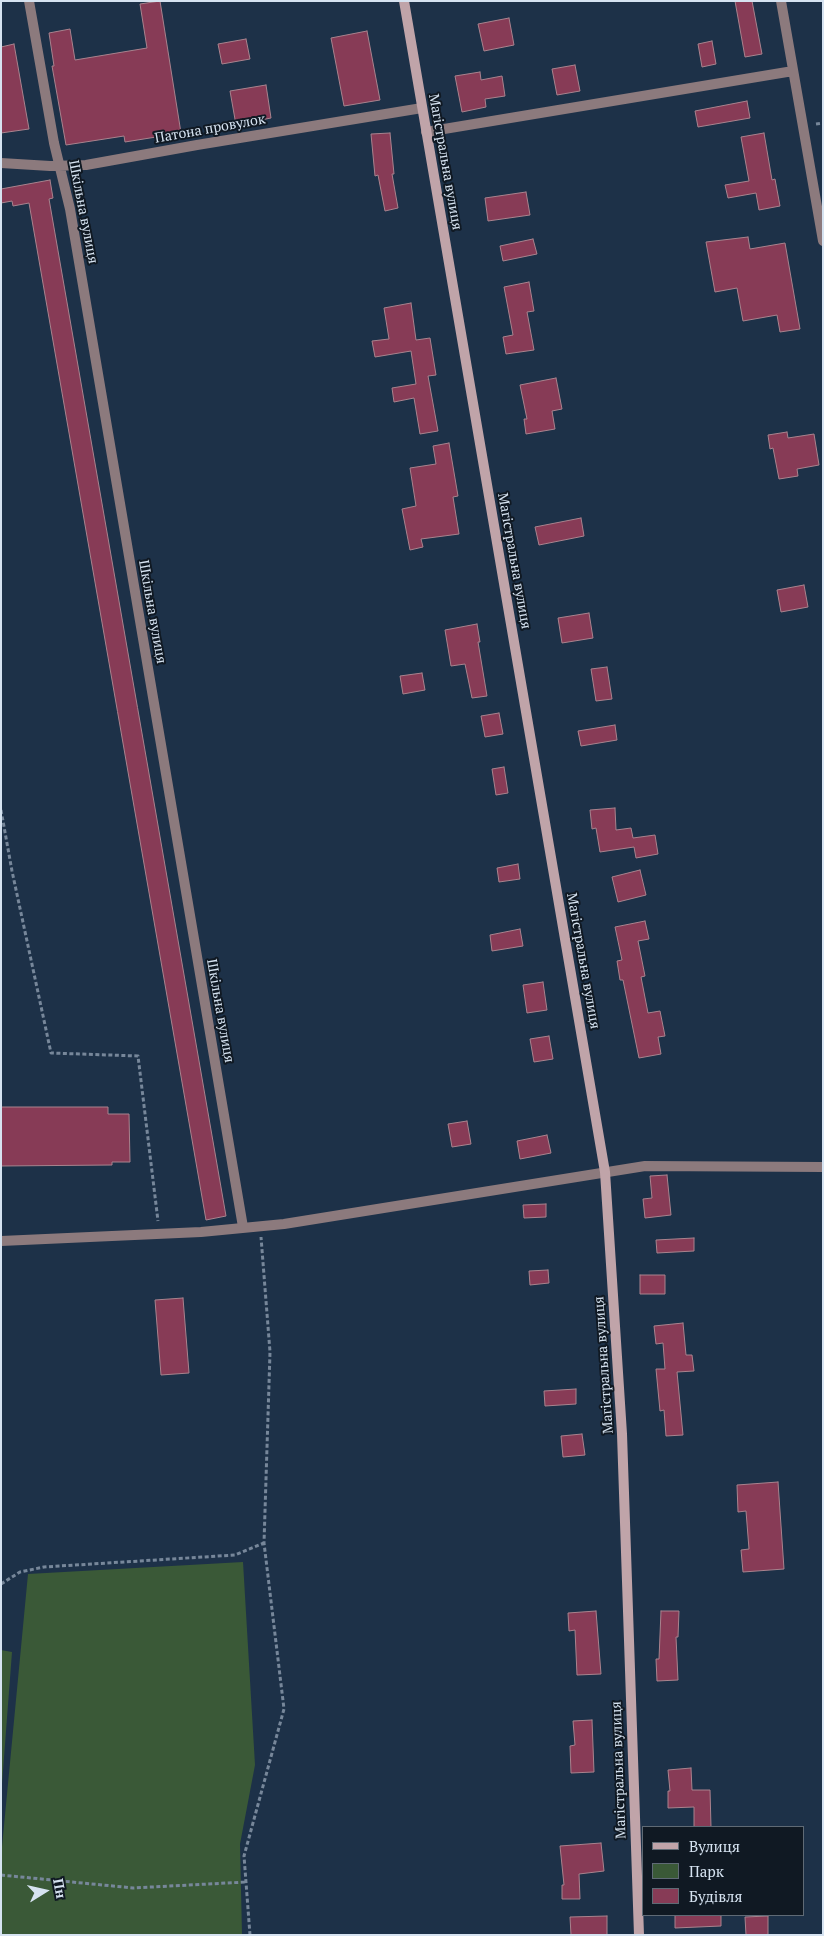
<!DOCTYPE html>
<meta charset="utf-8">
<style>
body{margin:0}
#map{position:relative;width:824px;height:1936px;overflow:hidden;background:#1d3148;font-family:"PT Serif",serif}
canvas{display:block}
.frame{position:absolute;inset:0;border:2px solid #d6e3f1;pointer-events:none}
.legend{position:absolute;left:642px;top:1826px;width:162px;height:90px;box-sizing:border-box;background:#101923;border:1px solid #5f6a75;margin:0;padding:6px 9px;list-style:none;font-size:15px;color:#d6e3f1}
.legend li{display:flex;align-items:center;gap:10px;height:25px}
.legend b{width:25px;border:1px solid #5f6a75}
.north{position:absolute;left:20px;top:1866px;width:50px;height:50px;-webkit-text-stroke:4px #101923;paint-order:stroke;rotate:80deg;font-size:14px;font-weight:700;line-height:20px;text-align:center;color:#d6e3f1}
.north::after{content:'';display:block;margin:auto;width:18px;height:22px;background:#d6e3f1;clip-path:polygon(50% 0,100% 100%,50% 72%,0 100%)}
</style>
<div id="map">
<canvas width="824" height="1936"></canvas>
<div class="frame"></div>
<ul class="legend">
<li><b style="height:6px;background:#c0a4a9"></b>Вулиця</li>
<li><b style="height:14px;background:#3a5937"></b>Парк</li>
<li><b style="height:14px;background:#873b56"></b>Будівля</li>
</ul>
<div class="north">Пн</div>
</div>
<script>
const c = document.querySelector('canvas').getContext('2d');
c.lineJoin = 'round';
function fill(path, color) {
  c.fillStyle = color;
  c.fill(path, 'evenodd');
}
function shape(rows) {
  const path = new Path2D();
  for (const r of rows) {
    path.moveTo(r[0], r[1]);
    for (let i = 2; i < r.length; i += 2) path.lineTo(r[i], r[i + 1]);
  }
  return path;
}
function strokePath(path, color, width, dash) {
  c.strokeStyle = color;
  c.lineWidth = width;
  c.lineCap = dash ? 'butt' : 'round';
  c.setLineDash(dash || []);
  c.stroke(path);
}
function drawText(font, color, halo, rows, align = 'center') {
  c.font = font + ' "PT Serif",serif';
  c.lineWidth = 4;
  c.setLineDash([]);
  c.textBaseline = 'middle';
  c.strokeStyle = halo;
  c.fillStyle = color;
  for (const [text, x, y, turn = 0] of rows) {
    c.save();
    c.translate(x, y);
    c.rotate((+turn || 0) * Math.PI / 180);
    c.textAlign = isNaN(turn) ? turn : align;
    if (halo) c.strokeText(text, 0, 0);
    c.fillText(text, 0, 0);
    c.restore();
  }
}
const green = shape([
 [243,1562,255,1765,240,1844,242,1935,1,1935,1,1857,28,1574],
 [1,1650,12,1652,1,1797]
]);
const building = shape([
 [160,1,181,133,125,142,124,136,66,145,52,66,54,66,49,33,70,29,75,60,147,48,140,4,160,1],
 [735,1,752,1,762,54,745,57,735,1],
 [509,18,514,45,484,51,478,24,509,18],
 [367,31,380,100,344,106,331,38,367,31],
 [246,39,250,59,222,64,218,44,246,39],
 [712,41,716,64,702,67,698,44,712,41],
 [14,44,29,129,1,133,1,47,14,44],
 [575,65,580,91,557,95,552,69,575,65],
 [480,72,481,80,502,76,505,96,485,99,486,107,462,112,455,76,480,72],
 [266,85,271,118,236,125,230,91,266,85],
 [747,101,750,118,698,127,695,111,747,101],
 [390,133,394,174,392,174,398,208,385,211,378,175,375,176,371,134,390,133],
 [764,133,772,180,775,179,780,206,759,210,756,193,728,198,725,185,749,181,741,137,764,133],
 [50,180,53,198,49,199,226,1216,206,1220,29,203,13,206,12,201,1,203,1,189,50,180],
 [526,192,530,215,488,221,485,198,526,192],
 [748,237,750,249,785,243,800,329,780,332,777,315,743,321,737,288,715,292,706,242,748,237],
 [533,239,537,254,503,261,500,246,533,239],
 [529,282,534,311,527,312,534,350,506,354,503,337,513,335,504,287,529,282],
 [411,303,416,340,430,338,436,375,428,376,438,431,420,434,414,398,394,402,392,388,416,384,411,351,375,357,372,341,389,339,384,308,411,303],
 [556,378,562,409,552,411,555,429,526,434,524,419,527,419,520,385,556,378],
 [787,432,788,438,814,434,819,465,797,469,798,476,779,479,773,448,770,449,768,435,787,432],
 [449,443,458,496,453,497,459,534,421,539,423,547,410,550,402,509,416,506,410,468,436,464,433,446,449,443],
 [581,518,584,536,539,545,535,527,581,518],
 [804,585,808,607,781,612,777,590,804,585],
 [589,613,593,638,562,643,558,618,589,613],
 [477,624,480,642,478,642,487,696,472,698,465,664,451,666,445,630,477,624],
 [607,667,612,699,596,701,591,669,607,667],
 [422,673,425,690,403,694,400,676,422,673],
 [499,713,503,734,485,737,481,716,499,713],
 [615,725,617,740,581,746,578,731,615,725],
 [504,767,508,793,496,795,492,769,504,767],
 [615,808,616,830,631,828,633,838,655,835,658,854,636,858,634,847,600,852,596,828,592,829,590,810,615,808],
 [518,864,520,879,499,882,497,868,518,864],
 [640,870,646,895,618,902,612,877,640,870],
 [645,921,649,939,638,941,645,976,641,977,648,1013,660,1011,665,1036,658,1037,661,1054,639,1058,623,980,620,980,617,961,622,960,615,927,645,921],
 [520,929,523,946,492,951,490,935,520,929],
 [543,982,547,1010,527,1013,523,985,543,982],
 [549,1036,553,1059,534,1062,530,1039,549,1036],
 [1,1107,108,1107,108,1114,129,1114,130,1162,112,1162,112,1165,1,1166,1,1107],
 [467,1121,471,1144,452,1147,448,1124,467,1121],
 [547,1135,551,1153,520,1159,517,1141,547,1135],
 [667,1175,671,1215,645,1218,643,1199,652,1198,650,1176,667,1175],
 [546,1204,546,1217,524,1218,523,1205,546,1204],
 [694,1238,694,1251,657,1253,656,1240,694,1238],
 [548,1270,549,1283,530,1285,529,1271,548,1270],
 [640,1275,665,1275,665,1294,640,1294,640,1275],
 [183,1298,189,1373,161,1375,155,1300,183,1298],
 [683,1323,686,1355,692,1355,694,1371,677,1372,683,1435,666,1436,664,1410,660,1411,656,1369,665,1369,663,1343,656,1344,654,1326,683,1323],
 [576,1389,576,1404,545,1406,544,1391,576,1389],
 [582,1434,585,1455,563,1457,561,1436,582,1434],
 [778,1482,784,1569,743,1572,741,1550,749,1549,746,1511,738,1512,737,1485,778,1482],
 [596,1611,601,1674,577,1675,575,1630,569,1631,568,1613,596,1611],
 [661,1611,679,1611,678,1637,676,1637,678,1680,657,1681,656,1659,659,1659,661,1611],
 [592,1720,594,1772,571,1773,570,1746,575,1745,573,1721,592,1720],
 [691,1768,692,1790,710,1790,711,1827,694,1827,694,1807,668,1808,668,1791,670,1791,668,1770,691,1768],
 [601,1843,604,1871,579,1874,580,1899,562,1899,562,1885,564,1885,560,1846,601,1843],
 [675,1915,721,1915,721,1926,675,1928,675,1915],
 [607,1916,607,1935,571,1935,570,1917,607,1916],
 [768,1916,768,1935,746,1935,745,1917,768,1916]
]);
const path = shape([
 [816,124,823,123],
 [1,810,12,871,51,1053,138,1056,158,1221],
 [1,1584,20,1572,44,1567,235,1555,264,1543],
 [1,1875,133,1888,246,1882],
 [250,1935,244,1856,284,1709,264,1543,270,1352,261,1237]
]);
const street = shape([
 [29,1,54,143,70,209,243,1227],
 [781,1,823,241],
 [426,132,793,71],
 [1,163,50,166,86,165,197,145,422,108],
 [1,1241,201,1232,284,1224,645,1166,823,1167]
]);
const secondary = shape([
 [404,1,605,1172,622,1434,639,1935]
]);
const streetNames = [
 ["Патона провулок",210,129,-10],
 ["Магістральна вулиця",445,162,80],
 ["Шкільна вулиця",83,212,79],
 ["Магістральна вулиця",514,561,80],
 ["Шкільна вулиця",152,612,80],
 ["Магістральна вулиця",583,961,80],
 ["Шкільна вулиця",220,1011,80],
 ["Магістральна вулиця",604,1365,-94],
 ["Магістральна вулиця",619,1770,-92]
];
fill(green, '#3a5937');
fill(building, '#873b56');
strokePath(building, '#a9838e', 1);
strokePath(path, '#77879a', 3, [4, 2.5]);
strokePath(street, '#8c7a7d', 10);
strokePath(secondary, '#c0a4a9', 10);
drawText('14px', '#d6e3f1', '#101923', streetNames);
</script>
